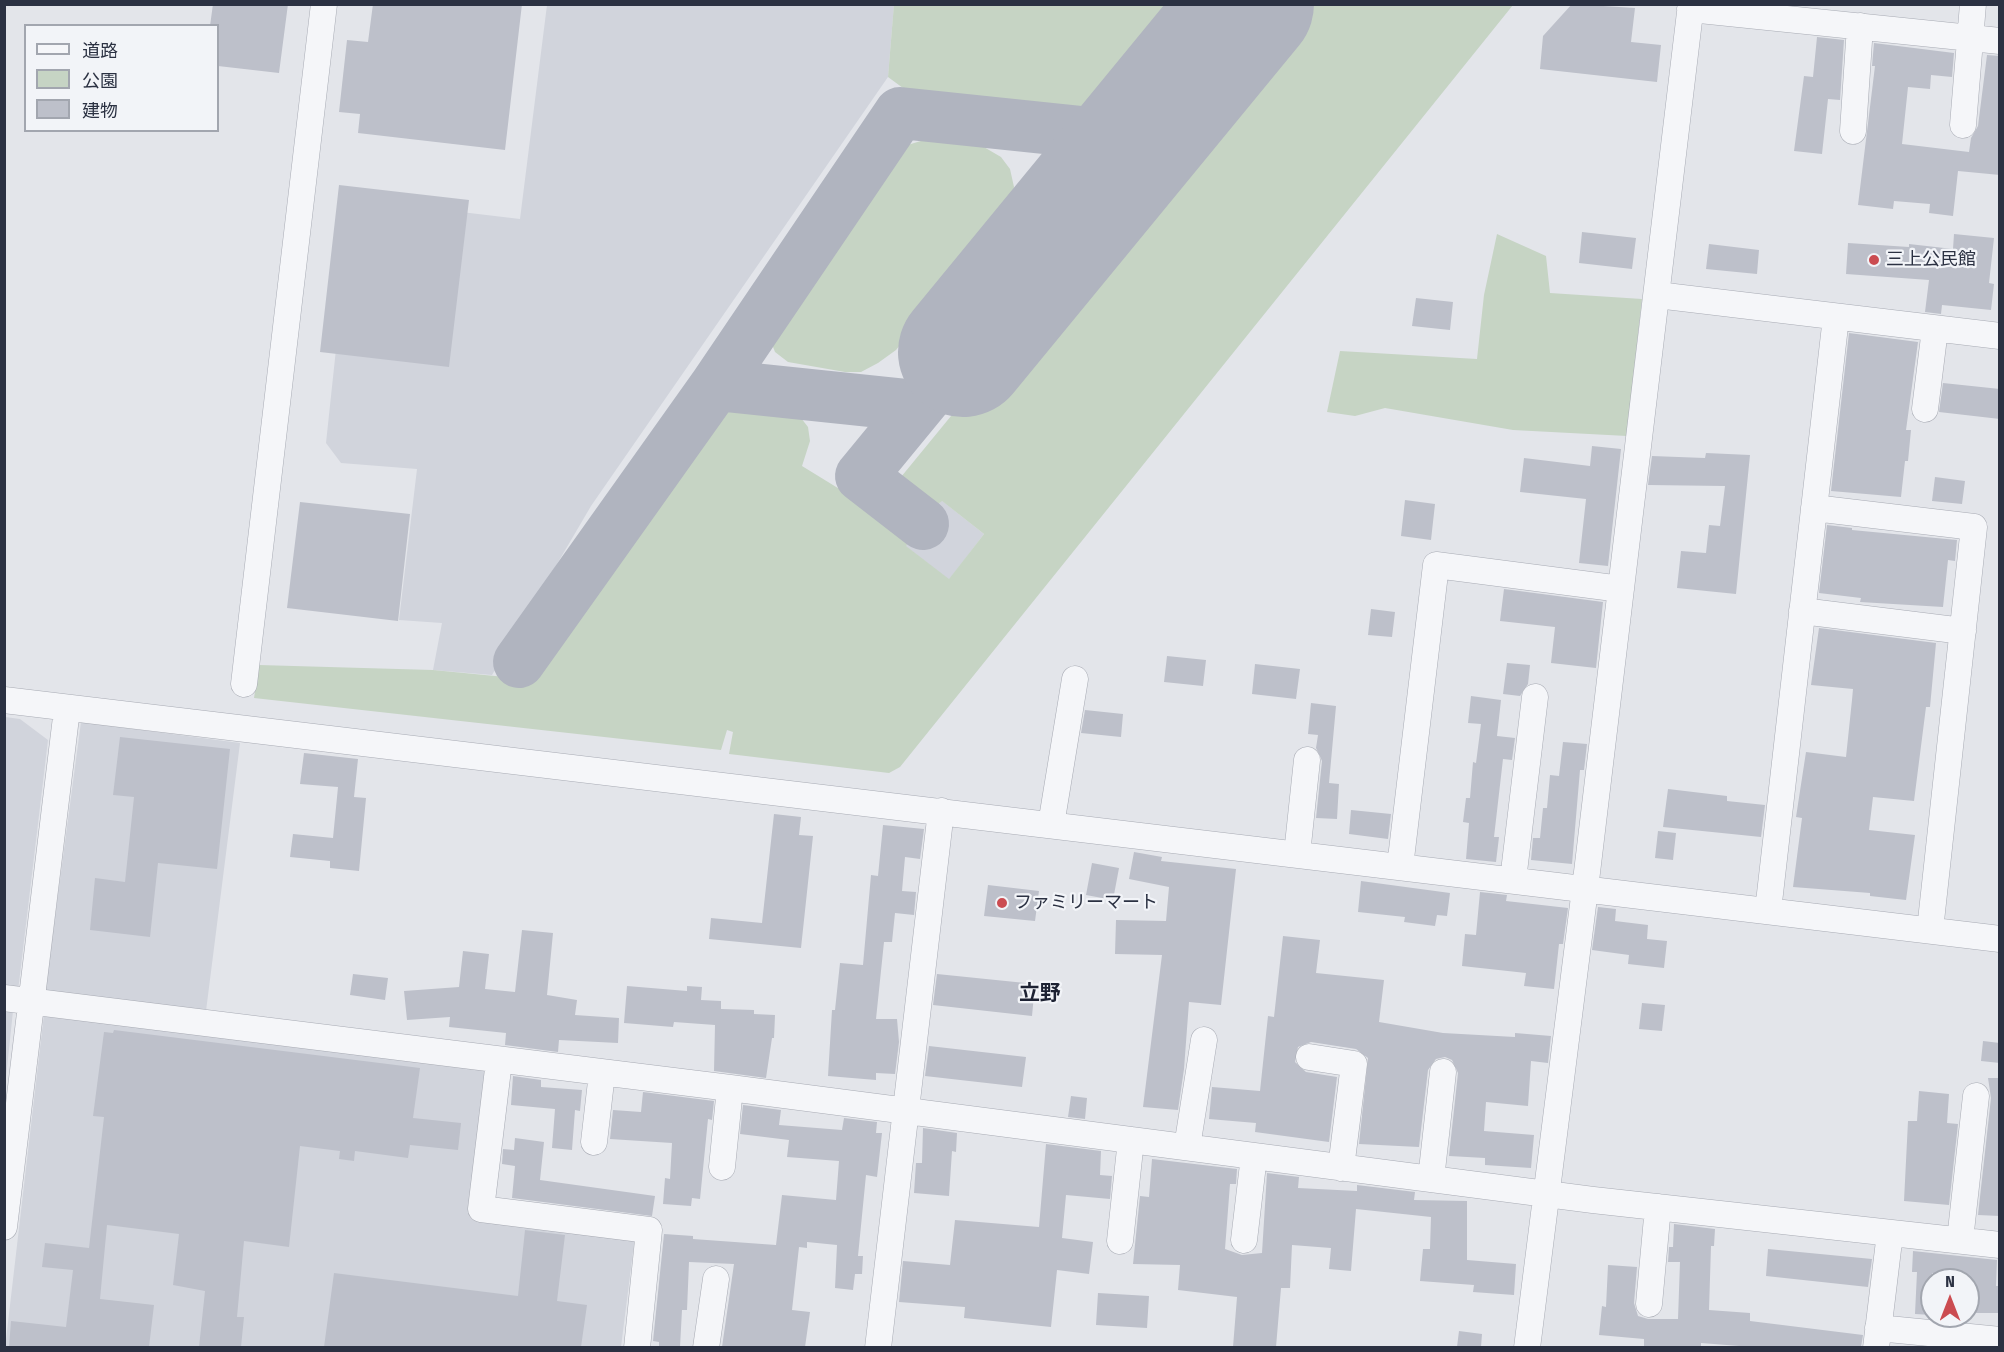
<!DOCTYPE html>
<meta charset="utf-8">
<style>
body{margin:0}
#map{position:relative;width:2004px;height:1352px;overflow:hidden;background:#e3e5ea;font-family:"Fira Sans Condensed","Noto Sans JP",sans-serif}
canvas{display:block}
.frame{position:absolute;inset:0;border:6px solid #2b3142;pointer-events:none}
.legend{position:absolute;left:24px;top:24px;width:195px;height:108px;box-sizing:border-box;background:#f2f4f8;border:2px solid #a2a6af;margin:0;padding:8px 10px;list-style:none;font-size:18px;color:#2b3142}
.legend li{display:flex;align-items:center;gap:12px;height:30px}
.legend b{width:30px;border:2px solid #a2a6af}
.north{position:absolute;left:1920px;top:1268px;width:60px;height:60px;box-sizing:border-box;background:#f2f4f8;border:2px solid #a2a6af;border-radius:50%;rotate:0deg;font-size:16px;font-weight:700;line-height:24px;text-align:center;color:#2b3142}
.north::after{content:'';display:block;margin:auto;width:21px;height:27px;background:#cb4c51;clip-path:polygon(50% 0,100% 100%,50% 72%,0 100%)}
</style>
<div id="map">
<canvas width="2004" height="1352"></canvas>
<div class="frame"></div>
<ul class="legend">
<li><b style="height:8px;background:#f5f6f9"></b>道路</li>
<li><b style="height:16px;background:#c6d4c4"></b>公園</li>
<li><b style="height:16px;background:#bdc0ca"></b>建物</li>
</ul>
<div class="north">N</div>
</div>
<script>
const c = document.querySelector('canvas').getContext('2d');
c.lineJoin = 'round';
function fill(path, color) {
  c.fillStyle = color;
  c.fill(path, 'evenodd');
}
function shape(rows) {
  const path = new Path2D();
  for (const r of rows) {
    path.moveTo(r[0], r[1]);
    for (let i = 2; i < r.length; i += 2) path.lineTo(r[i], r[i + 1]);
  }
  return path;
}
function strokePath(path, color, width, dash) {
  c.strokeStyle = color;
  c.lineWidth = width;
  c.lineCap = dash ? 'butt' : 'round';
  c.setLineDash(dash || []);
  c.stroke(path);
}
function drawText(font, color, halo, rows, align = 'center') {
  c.font = font + ' "Fira Sans Condensed","Noto Sans JP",sans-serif';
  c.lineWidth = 4.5;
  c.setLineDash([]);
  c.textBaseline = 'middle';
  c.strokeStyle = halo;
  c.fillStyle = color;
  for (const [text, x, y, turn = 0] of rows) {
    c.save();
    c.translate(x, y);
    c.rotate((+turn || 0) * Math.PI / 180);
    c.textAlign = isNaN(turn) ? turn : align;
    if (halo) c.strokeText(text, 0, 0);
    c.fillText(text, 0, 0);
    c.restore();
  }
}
const built = shape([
 [547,5,894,5,888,77,591,506,492,675,433,670,442,623,399,620,417,469,341,463,326,443,352,199,520,219],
 [941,500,984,534,949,580,905,546],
 [5,717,20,719,48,740,18,991,5,990],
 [81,722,240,743,206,1011,45,992],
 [5,1010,13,1011,5,1087],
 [44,1014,487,1066,471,1215,635,1236,621,1347,5,1348]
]);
const green = shape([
 [894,4,1179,4,1179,5,1109,91,1080,107,1067,107,919,92,903,88,888,77],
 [1288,5,1513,5,900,767,889,773,729,754,733,732,727,730,721,750,254,698,259,665,433,670,526,679,690,441,707,423,727,411,751,408,785,411,801,418,808,427,810,441,802,466,872,509,911,539,906,546,949,579,984,534,942,501,938,504,901,477],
 [924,140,977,143,1001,157,1010,169,1014,187,1011,202,1004,216,896,350,878,363,861,372,845,372,788,362,775,352,770,339,774,320,876,170,887,156,901,147],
 [1497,234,1546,256,1550,293,1642,299,1627,436,1513,430,1385,408,1355,416,1327,412,1340,351,1477,359,1484,295]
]);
const taxiway = shape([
 [716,385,917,406],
 [923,524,861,476,963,352],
 [519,662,716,385,900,113,1139,138]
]);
const runway = shape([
 [963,352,1249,4]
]);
const building = shape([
 [213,4,288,4,279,73,218,66,218,26,210,26],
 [373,4,522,4,505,150,358,133,360,114,339,112,347,40,368,42],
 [1572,4,1635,8,1631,42,1661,45,1657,82,1540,69,1543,36],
 [1817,37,1844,40,1840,100,1828,99,1822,154,1794,151,1804,76,1813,77],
 [1874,43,1954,53,1952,77,1931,75,1930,89,1908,87,1902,144,1969,152,1971,138,1978,126,1987,55,2000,56,2000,175,1958,171,1953,216,1929,213,1930,204,1894,201,1893,209,1858,205,1875,66,1872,66],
 [339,185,469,200,449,367,320,352],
 [1582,232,1636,238,1632,269,1579,263],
 [1954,234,1994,238,1989,283,1994,284,1991,310,1942,305,1941,314,1925,312,1929,280,1846,274,1848,243,1909,247,1909,244,1953,249],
 [1709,244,1759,250,1757,274,1706,269],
 [1416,298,1453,302,1450,330,1412,326],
 [1849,333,1918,342,1906,430,1911,430,1908,461,1905,461,1901,497,1831,491],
 [1943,383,2000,389,2000,419,1939,412],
 [1592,446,1621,449,1608,566,1579,563,1586,499,1520,492,1524,458,1590,466],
 [1706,453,1750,455,1736,594,1677,588,1681,551,1706,553,1709,525,1720,526,1725,486,1648,485,1652,456,1705,458],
 [1935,477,1965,481,1962,504,1932,501],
 [1405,500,1435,504,1431,540,1401,536],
 [300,502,410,514,398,621,287,608],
 [1827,525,1852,528,1852,530,1957,540,1955,561,1948,560,1943,607,1860,602,1861,598,1819,593],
 [1504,589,1603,602,1596,668,1551,663,1555,627,1500,621],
 [1371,609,1395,612,1392,637,1368,635],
 [1819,628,1936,643,1930,707,1926,707,1914,801,1873,797,1869,830,1915,835,1906,900,1870,896,1870,893,1793,887,1802,818,1796,817,1806,752,1846,757,1852,700,1853,689,1811,685],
 [1167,656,1206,660,1203,686,1164,682],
 [1507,663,1530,665,1528,684,1520,696,1503,694],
 [1255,664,1300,669,1296,699,1252,694],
 [1471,696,1501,700,1497,736,1515,738,1512,760,1503,759,1494,837,1499,837,1496,862,1466,859,1469,823,1463,822,1466,798,1470,798,1473,762,1476,763,1481,724,1468,723],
 [1311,703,1336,706,1329,783,1339,784,1337,819,1316,818,1322,761,1316,748,1318,735,1308,734],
 [1085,710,1123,714,1121,737,1081,733],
 [120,737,230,749,217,869,158,863,150,937,90,930,95,878,125,882,134,797,113,795],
 [1563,742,1587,744,1584,770,1580,770,1572,864,1531,860,1533,838,1540,838,1543,808,1547,808,1550,775,1559,776],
 [304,753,358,759,354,797,366,798,359,871,330,868,330,861,290,857,293,834,333,838,338,787,300,784],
 [1668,789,1727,796,1727,801,1765,805,1761,837,1663,827],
 [1351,810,1391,814,1388,839,1349,834],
 [774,814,801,817,799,835,813,836,801,948,709,939,711,918,762,923],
 [883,825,924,829,920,859,905,857,902,891,916,892,914,915,895,913,892,942,884,942,876,1019,897,1019,899,1042,895,1074,876,1073,876,1080,828,1076,832,1010,835,1010,840,963,863,965,871,875,878,876],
 [1658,831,1676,833,1673,860,1655,858],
 [1134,852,1162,857,1161,861,1236,869,1221,1005,1189,1002,1184,1069,1178,1110,1143,1107,1162,955,1115,954,1116,920,1166,921,1169,887,1129,879],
 [1092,863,1119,868,1113,900,1086,895],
 [1361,881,1450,893,1447,916,1437,915,1435,926,1404,922,1405,917,1358,912],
 [988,885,1039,891,1035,921,984,916],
 [1480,892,1507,895,1506,901,1568,908,1563,944,1559,944,1554,989,1524,986,1526,973,1462,966,1465,934,1476,935],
 [1598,907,1616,909,1615,921,1648,925,1647,939,1667,941,1664,968,1628,964,1629,955,1592,950],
 [522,930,553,933,547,995,577,1000,575,1015,619,1018,618,1043,559,1040,558,1052,505,1045,506,1033,449,1027,450,1017,407,1020,404,991,459,987,463,951,489,954,485,989,515,992],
 [1283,936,1320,940,1316,973,1384,980,1379,1022,1443,1033,1515,1037,1515,1033,1551,1036,1548,1063,1531,1061,1528,1106,1486,1102,1484,1131,1534,1135,1531,1168,1485,1165,1485,1158,1449,1156,1458,1073,1452,1060,1445,1057,1436,1059,1428,1070,1419,1147,1359,1144,1368,1058,1356,1049,1311,1042,1298,1047,1295,1062,1306,1072,1337,1077,1329,1142,1255,1132,1256,1123,1209,1119,1212,1087,1260,1091,1268,1016,1274,1017],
 [353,974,388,978,385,1000,350,995],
 [937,974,1035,984,1032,1016,933,1005],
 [627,986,687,991,687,986,702,987,701,1000,721,1001,721,1009,754,1010,754,1014,775,1015,774,1038,772,1038,766,1078,714,1071,715,1025,674,1022,673,1027,624,1023],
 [1642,1003,1665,1005,1662,1031,1639,1029],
 [114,1030,420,1068,413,1118,461,1123,458,1150,410,1145,408,1158,355,1151,354,1161,339,1159,340,1151,300,1146,289,1247,244,1241,237,1317,244,1317,241,1347,199,1347,205,1291,173,1285,179,1234,107,1225,100,1299,154,1305,149,1347,9,1347,11,1321,66,1327,73,1270,42,1267,45,1243,89,1248,104,1117,93,1116,104,1032,113,1033],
 [1983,1041,2000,1043,2000,1063,1981,1061],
 [929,1046,1026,1057,1022,1087,925,1076],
 [513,1076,541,1080,541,1087,582,1090,580,1111,575,1110,572,1150,552,1148,555,1109,511,1105],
 [1988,1078,2000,1078,2000,1216,1978,1215,1991,1098],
 [1919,1091,1949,1094,1947,1123,1958,1124,1949,1205,1904,1201,1908,1121,1917,1121],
 [643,1092,714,1101,712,1120,708,1119,700,1199,692,1198,691,1206,663,1204,665,1178,670,1179,672,1143,610,1139,613,1110,641,1112],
 [1071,1096,1087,1098,1085,1119,1068,1117],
 [743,1105,781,1110,779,1125,842,1130,844,1118,877,1122,876,1133,882,1133,877,1177,866,1175,858,1256,863,1256,862,1274,855,1274,853,1290,835,1288,837,1245,807,1242,807,1248,799,1247,792,1310,810,1312,805,1347,722,1347,734,1264,689,1262,687,1310,682,1310,680,1347,659,1347,659,1342,653,1341,664,1234,693,1236,693,1239,776,1245,782,1195,836,1200,839,1161,787,1157,789,1140,740,1134],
 [923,1128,957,1133,956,1152,952,1151,949,1196,914,1193,916,1163,922,1163],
 [515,1138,544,1142,540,1180,655,1196,652,1216,512,1198,515,1166,502,1164,503,1149,514,1150],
 [1046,1144,1101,1151,1100,1175,1112,1176,1110,1199,1066,1195,1062,1238,1093,1242,1089,1274,1057,1270,1051,1327,964,1318,965,1307,899,1302,903,1261,950,1265,955,1220,1039,1227],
 [1152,1159,1237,1169,1236,1184,1230,1184,1225,1249,1242,1255,1262,1253,1267,1173,1299,1177,1298,1188,1357,1191,1357,1185,1415,1192,1414,1200,1467,1201,1467,1260,1516,1264,1514,1295,1473,1292,1474,1285,1420,1281,1423,1249,1430,1249,1431,1217,1356,1209,1351,1271,1329,1269,1331,1248,1292,1245,1290,1288,1281,1288,1276,1347,1233,1347,1237,1297,1178,1290,1180,1265,1133,1264,1140,1196,1149,1197],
 [1674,1224,1715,1229,1714,1246,1711,1246,1709,1310,1750,1313,1750,1321,1863,1335,1861,1347,1752,1347,1701,1343,1701,1347,1670,1347,1644,1346,1644,1339,1599,1335,1602,1306,1606,1307,1608,1265,1637,1267,1634,1303,1638,1316,1648,1319,1678,1319,1680,1262,1668,1262,1669,1247,1673,1247],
 [525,1230,565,1235,557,1301,587,1305,581,1347,324,1347,334,1273,518,1296],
 [1768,1249,1872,1259,1868,1287,1766,1276],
 [1913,1251,1997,1260,1996,1286,2000,1286,2000,1313,1968,1313,1968,1278,1965,1278,1965,1274,1932,1273,1932,1315,1915,1314,1917,1272,1912,1272],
 [1098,1293,1149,1296,1147,1328,1096,1325],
 [1459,1331,1482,1334,1481,1347,1457,1347]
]);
const minor = shape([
 [1690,9,2000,41],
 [1963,125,1973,4],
 [1853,131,1860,26],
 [1657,295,2000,336],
 [1925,409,1935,329],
 [1814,508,1974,527,1930,930],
 [1802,611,1963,631],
 [244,684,324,4],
 [4,700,2000,939],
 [1051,825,1075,679],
 [1297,854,1307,760],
 [1400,867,1436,565,1621,589],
 [1513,880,1535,697],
 [1768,911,1836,317],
 [4,998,730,1088,1593,1200,2000,1245],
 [1309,1057,1354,1064,1341,1168],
 [499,1061,481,1209,649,1230,637,1348],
 [594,1142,602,1073],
 [1187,1147,1204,1040],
 [722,1167,730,1088],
 [1431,1179,1443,1072],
 [4,1227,67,709],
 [1244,1240,1254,1156],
 [1960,1240,1976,1096],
 [1120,1241,1131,1140],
 [1649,1304,1658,1207],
 [1878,1328,2000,1340],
 [706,1348,716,1279],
 [878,1348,941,811],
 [1527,1348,1585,889,1691,4],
 [1876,1348,1890,1233]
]);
const markers = [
 [1874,260,6,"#cb4c51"],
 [1002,903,6,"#cb4c51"]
];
const poiNames = [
 ["三上公民館",1886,260],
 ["ファミリーマート",1014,903]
];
const quarterNames = [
 ["立野",1040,994]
];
fill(built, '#d1d4dc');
fill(green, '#c6d4c4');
strokePath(taxiway, '#b0b4bf', 52);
strokePath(runway, '#b0b4bf', 130);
fill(building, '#bdc0ca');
strokePath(minor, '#a8abb4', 27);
strokePath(minor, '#f5f6f9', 26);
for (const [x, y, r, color] of markers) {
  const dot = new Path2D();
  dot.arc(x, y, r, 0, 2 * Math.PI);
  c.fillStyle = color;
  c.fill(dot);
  strokePath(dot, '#f2f4f8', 2);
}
drawText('18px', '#2b3142', '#f2f4f8', poiNames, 'left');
drawText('bold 21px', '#1d2233', '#f2f4f8', quarterNames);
</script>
